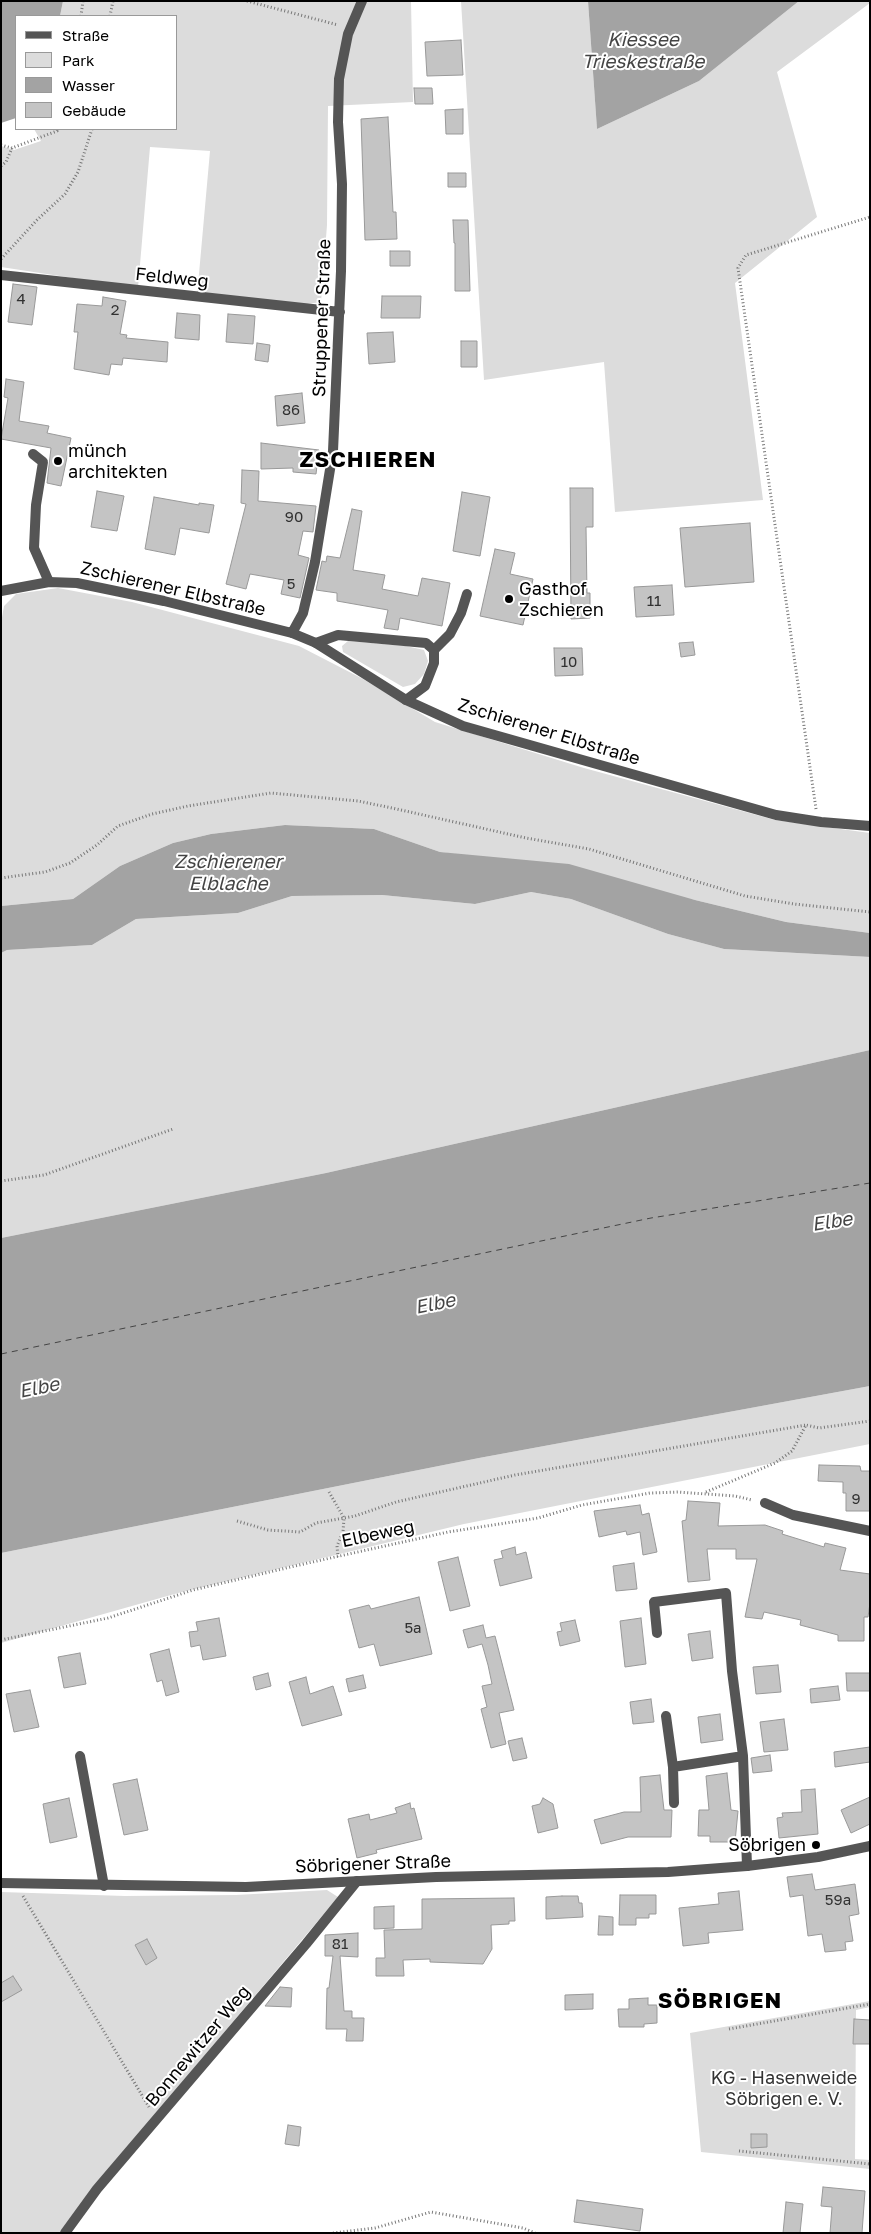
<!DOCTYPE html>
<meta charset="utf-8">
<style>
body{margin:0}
#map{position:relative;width:871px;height:2234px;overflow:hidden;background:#fff;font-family:"Golos Text",sans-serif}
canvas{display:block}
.frame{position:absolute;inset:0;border:2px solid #000;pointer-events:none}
.legend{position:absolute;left:15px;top:15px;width:162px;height:115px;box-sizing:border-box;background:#fff;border:1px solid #999;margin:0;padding:6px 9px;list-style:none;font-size:15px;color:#000}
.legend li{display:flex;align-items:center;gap:10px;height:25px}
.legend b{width:25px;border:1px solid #999}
</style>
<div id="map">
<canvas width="871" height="2234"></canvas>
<div class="frame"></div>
<ul class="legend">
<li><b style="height:6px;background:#555"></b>Straße</li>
<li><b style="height:14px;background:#dcdcdc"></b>Park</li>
<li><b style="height:14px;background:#a3a3a3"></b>Wasser</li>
<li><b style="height:14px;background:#c4c4c4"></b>Gebäude</li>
</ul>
</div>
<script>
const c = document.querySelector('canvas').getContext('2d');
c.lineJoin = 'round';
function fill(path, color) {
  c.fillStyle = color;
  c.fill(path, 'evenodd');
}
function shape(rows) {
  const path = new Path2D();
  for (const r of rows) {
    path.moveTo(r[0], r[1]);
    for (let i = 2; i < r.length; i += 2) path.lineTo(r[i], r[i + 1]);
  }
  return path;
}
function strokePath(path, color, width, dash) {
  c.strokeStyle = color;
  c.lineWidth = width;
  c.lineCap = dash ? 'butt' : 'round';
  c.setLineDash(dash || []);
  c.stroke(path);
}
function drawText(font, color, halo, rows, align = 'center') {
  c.font = font + ' "Golos Text",sans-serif';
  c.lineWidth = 4;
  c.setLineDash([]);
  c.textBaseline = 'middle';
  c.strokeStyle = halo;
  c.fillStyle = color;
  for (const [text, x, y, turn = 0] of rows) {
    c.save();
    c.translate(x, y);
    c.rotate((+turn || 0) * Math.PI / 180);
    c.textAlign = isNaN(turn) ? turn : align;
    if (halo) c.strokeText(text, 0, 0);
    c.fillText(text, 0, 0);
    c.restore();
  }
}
const green = shape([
 [63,1,411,1,413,102,328,106,327,225,321,302,307,304,197,296,210,151,150,147,138,288,1,267,1,146,14,150,41,141,34,129,176,129,176,16,60,16],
 [461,1,588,1,597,129,699,81,799,1,870,1,870,3,777,72,817,217,735,283,763,500,615,512,604,362,484,380],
 [58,588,132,602,299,646,363,679,435,722,584,768,775,820,870,833,870,933,786,922,695,900,479,857,440,852,374,829,285,825,211,834,173,843,120,866,73,899,1,906,1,623,4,606,16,594],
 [348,641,406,646,424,650,428,661,424,674,415,684,403,687,343,652,342,646],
 [531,892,571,899,668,934,724,949,870,957,870,1050,326,1173,1,1238,1,953,7,950,92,945,136,919,238,913,292,896,382,895,475,904],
 [870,1386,870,1444,464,1524,178,1593,1,1643,1,1553,479,1458],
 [327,1890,338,1897,94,2187,59,2233,1,2233,1,1892,125,1896,236,1895],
 [870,2001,870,2007,856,2010,855,2159,870,2160,870,2169,701,2152,690,2033]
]);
const water = shape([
 [1,1,63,1,60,16,16,16,16,118,1,123],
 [799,1,699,81,597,129,588,1],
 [285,825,374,829,440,852,569,864,695,900,786,922,870,933,870,957,724,949,668,934,571,899,531,892,475,904,382,895,292,896,238,913,136,919,92,945,7,950,1,953,1,906,73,899,120,866,173,843,211,834],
 [870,1050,870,1386,479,1458,1,1553,1,1238,326,1173]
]);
const ferry = shape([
 [1,1354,651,1218,870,1183]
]);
const building = shape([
 [461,40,463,75,427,76,425,42,461,40],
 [414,88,432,88,433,104,415,104,414,88],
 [463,109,463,134,446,134,445,110,463,109],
 [388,117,393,212,396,212,397,239,365,240,361,119,388,117],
 [448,173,466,173,466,187,448,187,448,173],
 [453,220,468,220,470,291,455,291,455,243,454,243,453,220],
 [390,251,410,251,410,266,390,266,390,251],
 [13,284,37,287,32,325,8,322,13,284],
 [382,296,421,296,420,318,381,318,382,296],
 [103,297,126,301,120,334,127,335,126,338,168,342,167,362,123,358,122,365,111,364,109,375,74,369,78,332,74,332,77,304,102,306,103,297],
 [177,313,200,315,199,340,175,338,177,313],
 [228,314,255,316,253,344,226,342,228,314],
 [393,332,395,362,369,364,367,333,393,332],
 [461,341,477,341,477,367,461,367,461,341],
 [257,343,270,345,268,362,255,360,257,343],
 [6,379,24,382,19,421,49,426,47,433,71,438,61,486,47,483,51,448,1,439,8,398,4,397,6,379],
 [302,393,305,423,277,426,275,396,302,393],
 [261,443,319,450,316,474,293,472,293,468,261,469,261,443],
 [242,470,259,471,258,501,316,506,313,532,303,531,298,555,309,558,300,598,281,594,284,580,250,574,246,589,226,584,246,504,241,503,242,470],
 [570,488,593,488,593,527,586,527,587,593,590,593,590,618,571,619,570,488],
 [97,491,124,496,117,531,91,527,97,491],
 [462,492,490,497,480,556,453,551,462,492],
 [154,497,199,505,199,503,214,505,209,533,180,528,175,555,145,549,154,497],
 [352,509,362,511,353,570,385,575,382,589,418,596,422,578,450,583,442,626,400,618,398,630,384,628,388,610,337,601,337,593,316,590,322,561,326,562,327,556,340,558,352,509],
 [750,523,754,582,685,587,680,528,750,523],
 [495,549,515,553,510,574,533,579,523,625,480,616,495,549],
 [672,585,674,615,636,617,634,587,672,585],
 [693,642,695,655,681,657,679,643,693,642],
 [554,648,582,648,583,675,555,676,554,648],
 [819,1465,860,1466,861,1471,870,1471,870,1511,846,1511,846,1493,843,1493,843,1482,818,1481,819,1465],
 [688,1501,720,1503,718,1526,765,1525,783,1531,782,1534,824,1547,825,1543,846,1548,840,1570,870,1574,870,1603,868,1617,864,1617,864,1641,838,1641,838,1635,800,1625,801,1620,764,1612,762,1619,745,1617,757,1559,736,1559,736,1549,707,1549,710,1580,688,1582,682,1521,686,1520,688,1501],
 [640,1505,642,1515,649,1513,657,1552,643,1555,640,1532,627,1535,626,1531,599,1537,594,1511,640,1505],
 [515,1547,516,1555,526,1552,532,1578,500,1586,494,1560,503,1558,501,1551,515,1547],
 [458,1557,470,1606,450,1611,438,1562,458,1557],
 [634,1563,637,1589,616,1591,613,1566,634,1563],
 [419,1597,432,1654,380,1666,374,1644,359,1648,349,1610,369,1605,371,1609,419,1597],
 [219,1618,226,1656,203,1660,200,1645,191,1647,189,1632,198,1631,196,1622,219,1618],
 [641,1618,646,1664,625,1667,620,1621,641,1618],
 [575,1620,580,1641,560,1646,557,1632,562,1631,560,1623,575,1620],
 [483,1625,486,1638,495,1636,514,1710,499,1713,506,1744,491,1748,481,1709,487,1707,482,1686,492,1684,488,1665,482,1644,468,1648,463,1630,483,1625],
 [710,1631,713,1658,692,1661,688,1634,710,1631],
 [169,1649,179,1692,166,1696,162,1680,157,1682,150,1654,169,1649],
 [80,1653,86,1684,64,1688,58,1657,80,1653],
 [778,1665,781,1692,756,1694,753,1667,778,1665],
 [268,1673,271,1686,256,1690,253,1677,268,1673],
 [846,1673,870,1673,870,1691,847,1691,846,1673],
 [363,1675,366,1688,349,1692,346,1679,363,1675],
 [306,1677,310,1694,333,1686,342,1715,302,1726,289,1682,306,1677],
 [838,1686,840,1700,811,1703,810,1689,838,1686],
 [30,1690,39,1727,14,1732,6,1694,30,1690],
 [651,1699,654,1722,633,1724,630,1702,651,1699],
 [720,1714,723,1740,701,1743,698,1717,720,1714],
 [784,1719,788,1750,764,1752,760,1722,784,1719],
 [522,1738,527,1758,513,1761,508,1741,522,1738],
 [870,1747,870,1762,835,1767,834,1752,870,1747],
 [770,1755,772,1771,753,1773,751,1758,770,1755],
 [727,1773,731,1810,738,1811,735,1842,710,1842,710,1836,698,1836,699,1810,709,1810,706,1776,727,1773],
 [660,1775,664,1810,672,1810,671,1837,628,1837,601,1844,594,1820,624,1812,641,1812,640,1777,660,1775],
 [137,1779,148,1830,124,1835,113,1784,137,1779],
 [815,1789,818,1834,779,1838,777,1818,783,1817,782,1813,802,1812,801,1790,815,1789],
 [870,1797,870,1824,851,1833,841,1810,870,1797],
 [69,1798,77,1837,50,1843,43,1804,69,1798],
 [543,1798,553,1804,558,1828,538,1833,532,1806,540,1804,543,1798],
 [410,1803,411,1809,414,1808,422,1839,376,1850,377,1853,357,1858,348,1819,369,1814,370,1820,397,1813,395,1808,410,1803],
 [812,1874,815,1890,855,1884,859,1914,849,1916,853,1941,845,1942,846,1950,825,1952,822,1934,808,1936,803,1895,790,1897,787,1877,812,1874],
 [739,1891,743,1930,708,1933,709,1943,683,1946,679,1908,719,1904,718,1893,739,1891],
 [620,1895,656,1895,656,1914,649,1914,649,1918,636,1918,636,1925,619,1925,620,1895],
 [562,1896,578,1896,579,1903,582,1903,583,1917,546,1919,546,1897,562,1896],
 [514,1898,515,1921,509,1921,509,1924,491,1925,492,1949,483,1964,430,1962,430,1959,403,1960,404,1976,376,1976,376,1958,385,1958,384,1930,422,1929,422,1899,514,1898],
 [394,1906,394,1928,374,1929,374,1907,394,1906],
 [599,1916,613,1917,613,1935,598,1935,599,1916],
 [358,1933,358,1957,340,1956,344,2011,352,2011,352,2018,364,2018,363,2041,346,2041,347,2029,326,2029,327,1988,329,1988,333,1956,325,1956,325,1935,358,1933],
 [147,1939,157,1958,146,1965,135,1945,147,1939],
 [13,1976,22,1990,1,2002,1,1983,13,1976],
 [280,1987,292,1988,291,2007,265,2006,280,1987],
 [593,1994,593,2009,565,2010,565,1995,593,1994],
 [648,1998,648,2005,657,2005,657,2023,644,2024,644,2027,619,2027,618,2009,629,2009,629,1999,648,1998],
 [854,2019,870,2020,870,2044,853,2044,854,2019],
 [288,2125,301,2127,299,2146,285,2144,288,2125],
 [751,2134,767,2134,767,2147,751,2148,751,2134],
 [823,2187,865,2191,862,2233,830,2233,832,2207,821,2206,823,2187],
 [577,2200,643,2209,640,2231,574,2222,577,2200],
 [786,2202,803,2204,800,2233,783,2233,786,2202]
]);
const path = shape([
 [247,1,338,25],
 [81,16,83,1],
 [110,16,113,1],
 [1,145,12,148,57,131,58,129],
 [1,166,6,162,12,148],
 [1,259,37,220,65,194,78,172,92,129],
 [816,809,738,268,746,255,870,217],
 [1,878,45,872,70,863,97,845,118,826,152,814,188,806,271,793,358,801,392,808,526,838,589,849,745,896,794,904,870,912],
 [1,1181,44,1175,173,1129],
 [329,1492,344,1518,343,1532,337,1546,338,1557],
 [706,1492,775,1463,792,1451,806,1425,819,1428,870,1421],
 [237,1521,268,1530,300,1532,316,1523,355,1516,396,1502,515,1475,806,1425],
 [1,1640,108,1618,193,1590,299,1565,448,1532,538,1518,582,1505,650,1493,678,1492,735,1496,752,1500],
 [23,1896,149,2107],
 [729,2029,870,2004],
 [739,2151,870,2164],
 [333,2233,375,2228,431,2212,523,2228,535,2233]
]);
const service = shape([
 [33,454,43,462,36,505,34,548,49,582],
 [316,643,338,635,426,643,434,650,434,663,425,686,406,700],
 [434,650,450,634,461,613,467,594],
 [80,1756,104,1886]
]);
const minor = shape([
 [1,275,340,312],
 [1,591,49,582,77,583,164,601,292,633,316,643,406,700,463,726,776,815,821,822,870,826],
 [292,633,303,613,315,562,333,451,341,271,342,184,338,122,339,79,348,34,362,1],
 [765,1503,793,1515,870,1531],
 [657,1633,654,1602,726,1593,732,1671,743,1756,747,1866],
 [666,1716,673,1767,743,1756],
 [673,1767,674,1803],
 [65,2233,97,2189,306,1944,357,1881]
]);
const tertiary = shape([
 [1,1883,246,1887,436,1877,668,1872,747,1866,818,1857,870,1846]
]);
const markers = [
 [58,461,5,"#000"],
 [509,599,5,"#000"],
 [816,1845,5,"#000"]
];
const numberNames = [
 ["4",21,299],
 ["2",115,310],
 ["86",291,410],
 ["90",294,517],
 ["5",291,584],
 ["11",654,601],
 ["10",569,662],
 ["9",856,1499],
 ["5a",413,1628],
 ["59a",838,1900],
 ["81",340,1944]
];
const streetNames = [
 ["Feldweg",172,278,6],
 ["Struppener Straße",322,318,-88],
 ["Zschierener Elbstraße",173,589,13],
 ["Zschierener Elbstraße",549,732,17],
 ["Elbeweg",378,1534,-12],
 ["Söbrigener Straße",373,1864,-2],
 ["Bonnewitzer Weg",198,2046,-50]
];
const poiNames = [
 ["münch",68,451],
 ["architekten",68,472],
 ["Gasthof",519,589],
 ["Zschieren",519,610],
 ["Söbrigen",806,1845,"right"]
];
const parkNames = [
 ["KG - Hasenweide",784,2078],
 ["Söbrigen e. V.",784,2099]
];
const waterNames = [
 ["Kiessee",643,40],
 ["Trieskestraße",643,62],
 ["Zschierener",228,862],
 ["Elblache",228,884],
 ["Elbe",832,1222,-9],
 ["Elbe",435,1304,-12],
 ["Elbe",39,1388,-12]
];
const districtNames = [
 ["ZSCHIEREN",368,460],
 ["SÖBRIGEN",720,2001]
];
fill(green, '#dcdcdc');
fill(water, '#a3a3a3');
strokePath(ferry, '#444', 1, [6, 5]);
fill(building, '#c4c4c4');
strokePath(building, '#999', 1);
strokePath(path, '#777', 3, [1, 2.5]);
strokePath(service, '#555', 10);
strokePath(minor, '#555', 10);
strokePath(tertiary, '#555', 10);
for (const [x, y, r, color] of markers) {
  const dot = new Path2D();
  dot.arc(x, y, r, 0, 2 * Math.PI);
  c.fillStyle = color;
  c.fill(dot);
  strokePath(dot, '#fff', 2);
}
drawText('15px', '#313131', null, numberNames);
drawText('18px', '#000', '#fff', streetNames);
drawText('18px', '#000', '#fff', poiNames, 'left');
drawText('18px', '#333', '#fff', parkNames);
drawText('italic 19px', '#444', '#fff', waterNames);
c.letterSpacing = '1px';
drawText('bold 22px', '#000', '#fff', districtNames);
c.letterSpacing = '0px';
</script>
